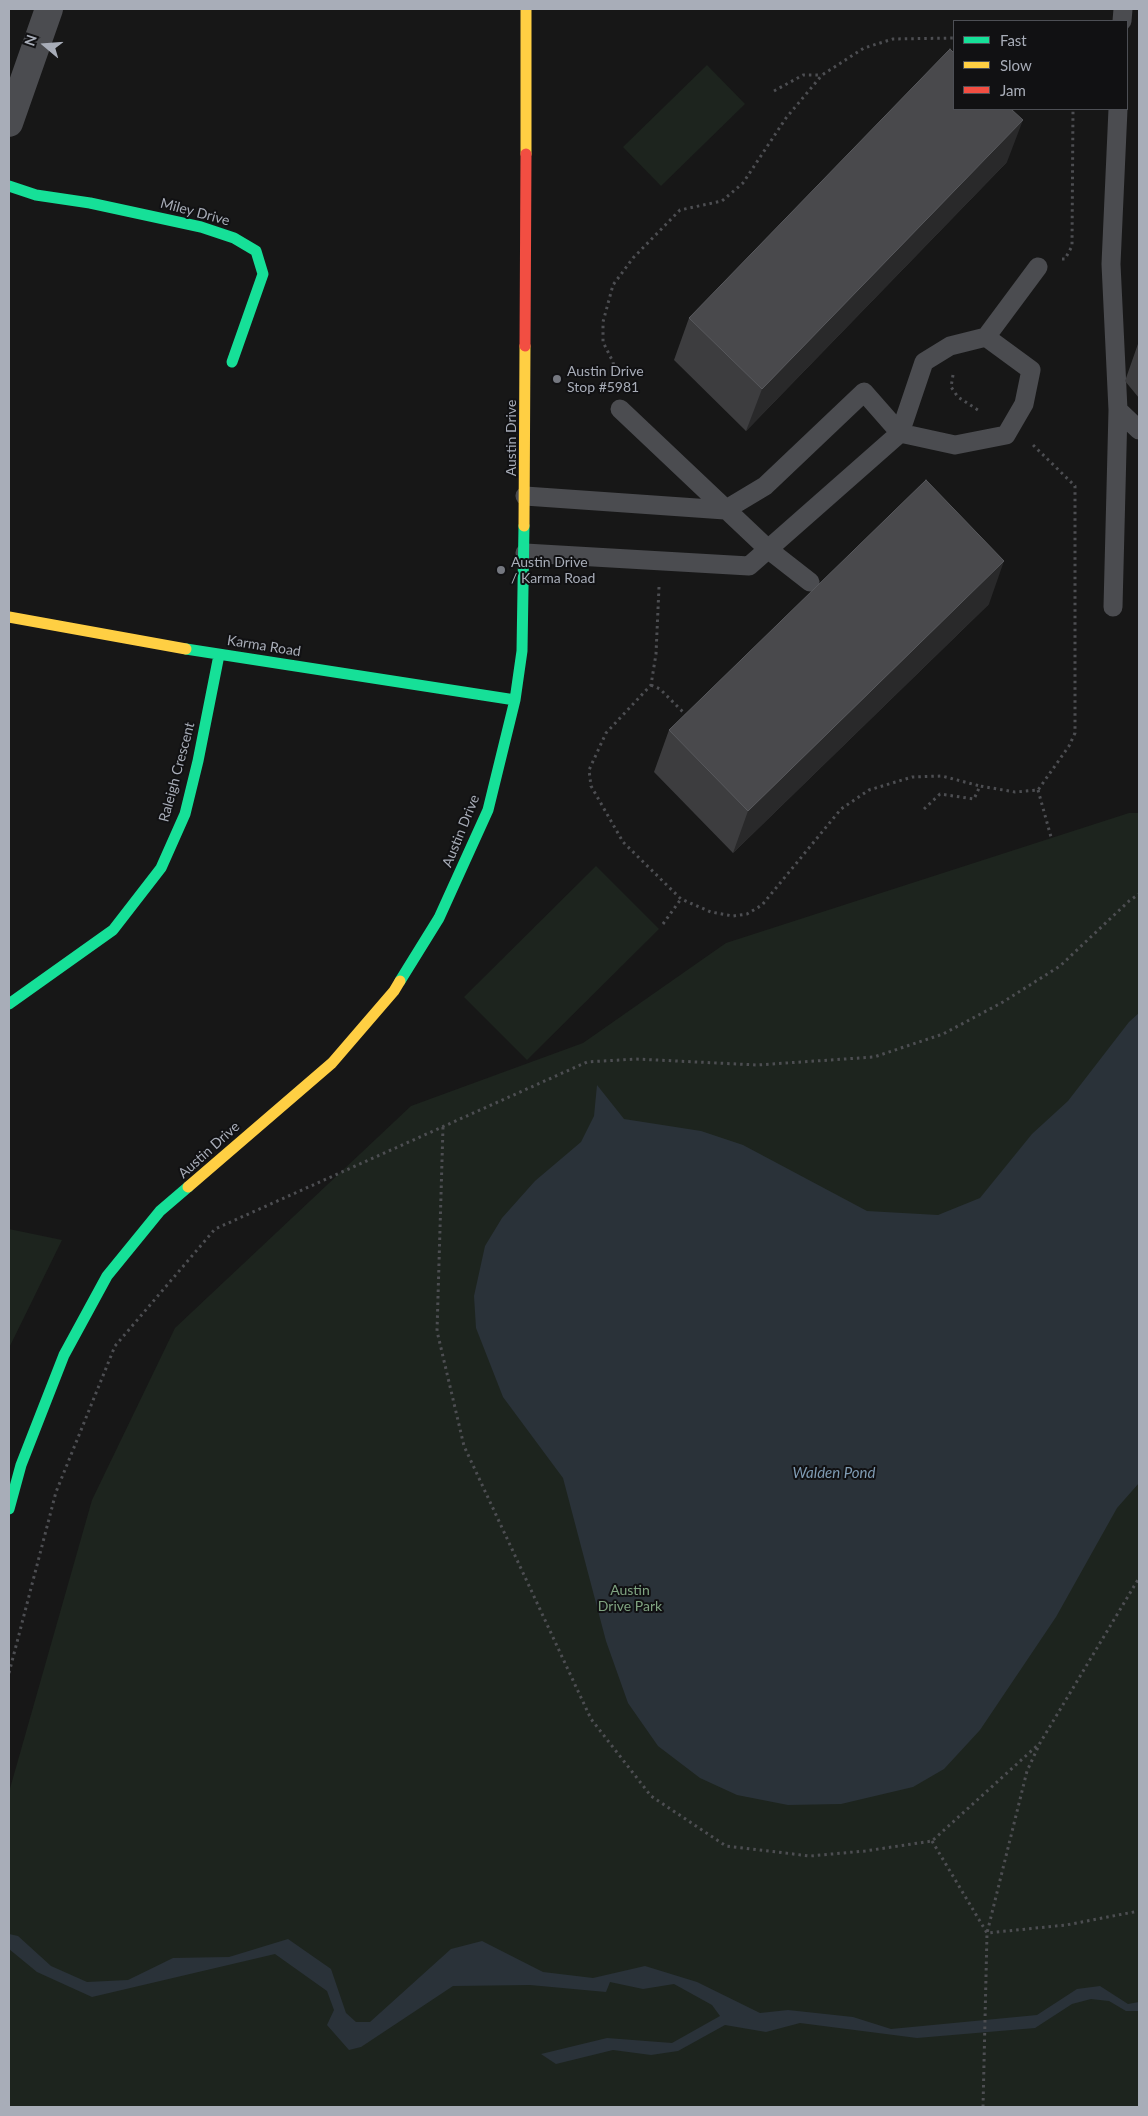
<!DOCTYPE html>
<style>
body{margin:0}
#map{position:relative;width:1148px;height:2116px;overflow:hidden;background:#171717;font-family:Lato,sans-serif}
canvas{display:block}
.frame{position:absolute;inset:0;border:10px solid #a8adb8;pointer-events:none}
.legend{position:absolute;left:953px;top:20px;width:175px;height:90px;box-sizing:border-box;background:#111113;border:1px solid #4d4f55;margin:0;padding:6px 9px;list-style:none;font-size:15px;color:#a8adb8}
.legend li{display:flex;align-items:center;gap:10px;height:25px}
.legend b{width:25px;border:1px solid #4d4f55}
.north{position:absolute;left:20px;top:20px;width:50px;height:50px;-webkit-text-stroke:4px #111113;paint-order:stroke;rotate:288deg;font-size:14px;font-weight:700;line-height:20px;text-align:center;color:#a8adb8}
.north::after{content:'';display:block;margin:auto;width:18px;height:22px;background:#a8adb8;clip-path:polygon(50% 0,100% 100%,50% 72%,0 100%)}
</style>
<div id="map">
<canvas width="1148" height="2116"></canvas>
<div class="frame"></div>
<ul class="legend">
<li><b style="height:6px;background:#16e098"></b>Fast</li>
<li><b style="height:6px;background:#ffcf43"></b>Slow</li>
<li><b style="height:6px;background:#f24e42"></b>Jam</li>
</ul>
<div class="north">N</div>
</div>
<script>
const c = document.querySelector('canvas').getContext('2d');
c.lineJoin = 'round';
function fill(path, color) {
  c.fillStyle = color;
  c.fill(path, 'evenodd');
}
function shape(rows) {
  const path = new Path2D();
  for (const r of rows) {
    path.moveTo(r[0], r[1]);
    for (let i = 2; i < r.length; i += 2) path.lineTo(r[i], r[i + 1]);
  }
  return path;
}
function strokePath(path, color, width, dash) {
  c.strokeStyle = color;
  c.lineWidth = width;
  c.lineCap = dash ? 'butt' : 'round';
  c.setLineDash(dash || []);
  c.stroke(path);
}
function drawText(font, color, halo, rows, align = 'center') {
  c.font = font + ' Lato,sans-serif';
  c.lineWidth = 4;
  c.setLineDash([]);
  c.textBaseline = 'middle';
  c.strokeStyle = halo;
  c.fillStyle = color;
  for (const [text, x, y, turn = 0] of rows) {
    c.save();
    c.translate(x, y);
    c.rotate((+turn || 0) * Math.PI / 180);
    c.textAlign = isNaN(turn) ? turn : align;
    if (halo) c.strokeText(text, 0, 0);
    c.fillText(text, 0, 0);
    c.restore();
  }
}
const green = shape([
 [707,65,745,104,661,186,623,147],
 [1129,813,1139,813,1139,2107,9,2107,9,1792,92,1500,175,1328,411,1106,583,1043,726,943],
 [596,866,659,929,527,1060,464,997],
 [9,1229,62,1240,9,1348]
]);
const water = shape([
 [1139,1013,1139,1483,1117,1508,1056,1617,980,1730,944,1769,913,1787,841,1804,788,1805,737,1795,700,1778,658,1746,628,1703,606,1641,563,1478,503,1397,476,1328,474,1296,485,1246,502,1218,535,1181,581,1142,594,1116,597,1085,624,1119,701,1131,743,1145,867,1211,938,1215,980,1198,1032,1134,1068,1101,1129,1022],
 [9,1934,18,1936,51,1966,87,1982,128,1980,173,1958,229,1957,288,1939,331,1969,346,2013,356,2022,370,2022,451,1949,482,1941,543,1972,593,1978,645,1966,697,1982,760,2013,788,2010,853,2017,891,2029,1037,2015,1077,1989,1100,1986,1128,2004,1139,2002,1139,2011,1126,2011,1109,2001,1091,1999,1072,2004,1035,2028,917,2038,800,2023,766,2032,725,2025,678,2051,651,2055,613,2050,556,2064,541,2054,607,2038,672,2043,720,2016,712,2005,674,1984,643,1989,610,1982,606,1992,530,1985,453,1986,361,2047,349,2050,327,2025,334,2010,327,1991,275,1954,92,1997,37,1972,9,1949]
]);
const path = shape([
 [774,91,803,75,822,75],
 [1062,259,1065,259,1072,246,1073,109],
 [953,375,951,387,958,397,981,412],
 [617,384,613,362,603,342,603,322,613,285,633,258,680,210,722,201,743,183,786,118,822,75,864,48,893,39,954,38],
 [659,587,656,654,651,685,606,733,589,770,591,786,623,842,681,899,711,912,733,916,747,914,762,905,841,809,869,790,912,777,942,776,980,786],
 [651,685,660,689,688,717],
 [1038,790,1051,837],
 [924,809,940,794,974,799,980,786,1015,792,1038,790,1069,746,1075,733,1075,486,1032,444],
 [663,924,681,899],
 [443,1127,437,1331,464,1446,591,1719,651,1796,726,1846,810,1856,865,1851,932,1841,1040,1743],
 [9,1673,56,1492,115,1346,215,1229,587,1062,636,1059,757,1065,874,1057,943,1034,1003,1002,1060,966,1129,901,1139,894],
 [932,1841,987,1933,1066,1925,1139,1911],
 [983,2107,987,1933,1027,1771,1040,1743,1139,1578]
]);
const lane = shape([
 [1122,21,1123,9],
 [620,409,769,550,810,582],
 [1118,410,1139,430],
 [525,496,725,510,765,486,864,392,900,433,955,445,1006,435,1024,404,1031,370,986,337],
 [525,553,749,566,900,433,924,362,950,346,986,337,1038,267],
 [1113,607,1118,410,1111,264,1118,109]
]);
const street = shape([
 [9,123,49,9]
]);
const fast = shape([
 [9,186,36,195,90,203,201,227,234,238,256,251,263,274,232,362],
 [186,649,515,700],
 [400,981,439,918,488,810,515,700,522,651,524,526],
 [9,1004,113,930,161,868,185,814,198,761,219,655],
 [9,1509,21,1465,64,1355,107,1276,160,1211,188,1187]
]);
const slow = shape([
 [526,154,526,9],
 [524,526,525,346],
 [9,617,186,649],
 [188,1187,332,1063,394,991,400,981]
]);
const jam = shape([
 [525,346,526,154]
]);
const wall = shape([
 [1007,162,746,431,674,360,689,318],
 [1139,341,1139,398,1125,381],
 [989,604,733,853,654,772,669,730]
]);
const shadedWall = shape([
 [1023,120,1007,162,746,431,762,389],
 [1004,561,989,604,733,853,748,811]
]);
const building = shape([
 [950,49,954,53,954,109,1011,109,1023,120,762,389,689,318,950,49],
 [926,480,1004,561,748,811,669,730,926,480]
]);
const markers = [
 [557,379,5,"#757880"],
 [501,570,5,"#757880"]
];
const streetNames = [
 ["Miley Drive",195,212,15],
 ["Austin Drive",511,438,-90],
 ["Karma Road",264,646,9],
 ["Raleigh Crescent",177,772,-75],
 ["Austin Drive",461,831,-68],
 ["Austin Drive",209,1150,-42]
];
const poiNames = [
 ["Austin Drive",567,371],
 ["Stop #5981",567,387],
 ["Austin Drive",511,562],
 ["/ Karma Road",511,578]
];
const parkNames = [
 ["Austin",630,1590],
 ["Drive Park",630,1606]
];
const waterNames = [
 ["Walden Pond",834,1473]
];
fill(green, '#1d241e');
fill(water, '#2a3239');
strokePath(path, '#4d4e52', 3, [2.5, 4]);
strokePath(lane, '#4b4c50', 19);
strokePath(street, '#4b4c50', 28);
strokePath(fast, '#16e098', 11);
strokePath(slow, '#ffcf43', 11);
strokePath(jam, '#f24e42', 11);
fill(wall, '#3d3d3f');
fill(shadedWall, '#29292a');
fill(building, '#49494c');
strokePath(building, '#58595d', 1);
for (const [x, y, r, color] of markers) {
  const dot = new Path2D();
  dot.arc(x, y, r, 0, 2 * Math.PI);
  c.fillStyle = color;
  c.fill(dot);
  strokePath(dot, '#111113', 2);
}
drawText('14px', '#a8adb8', '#111113', streetNames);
drawText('14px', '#a8adb8', '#111113', poiNames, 'left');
drawText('14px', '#7fa381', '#111113', parkNames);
drawText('italic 15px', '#7f9bb3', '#111113', waterNames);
</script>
